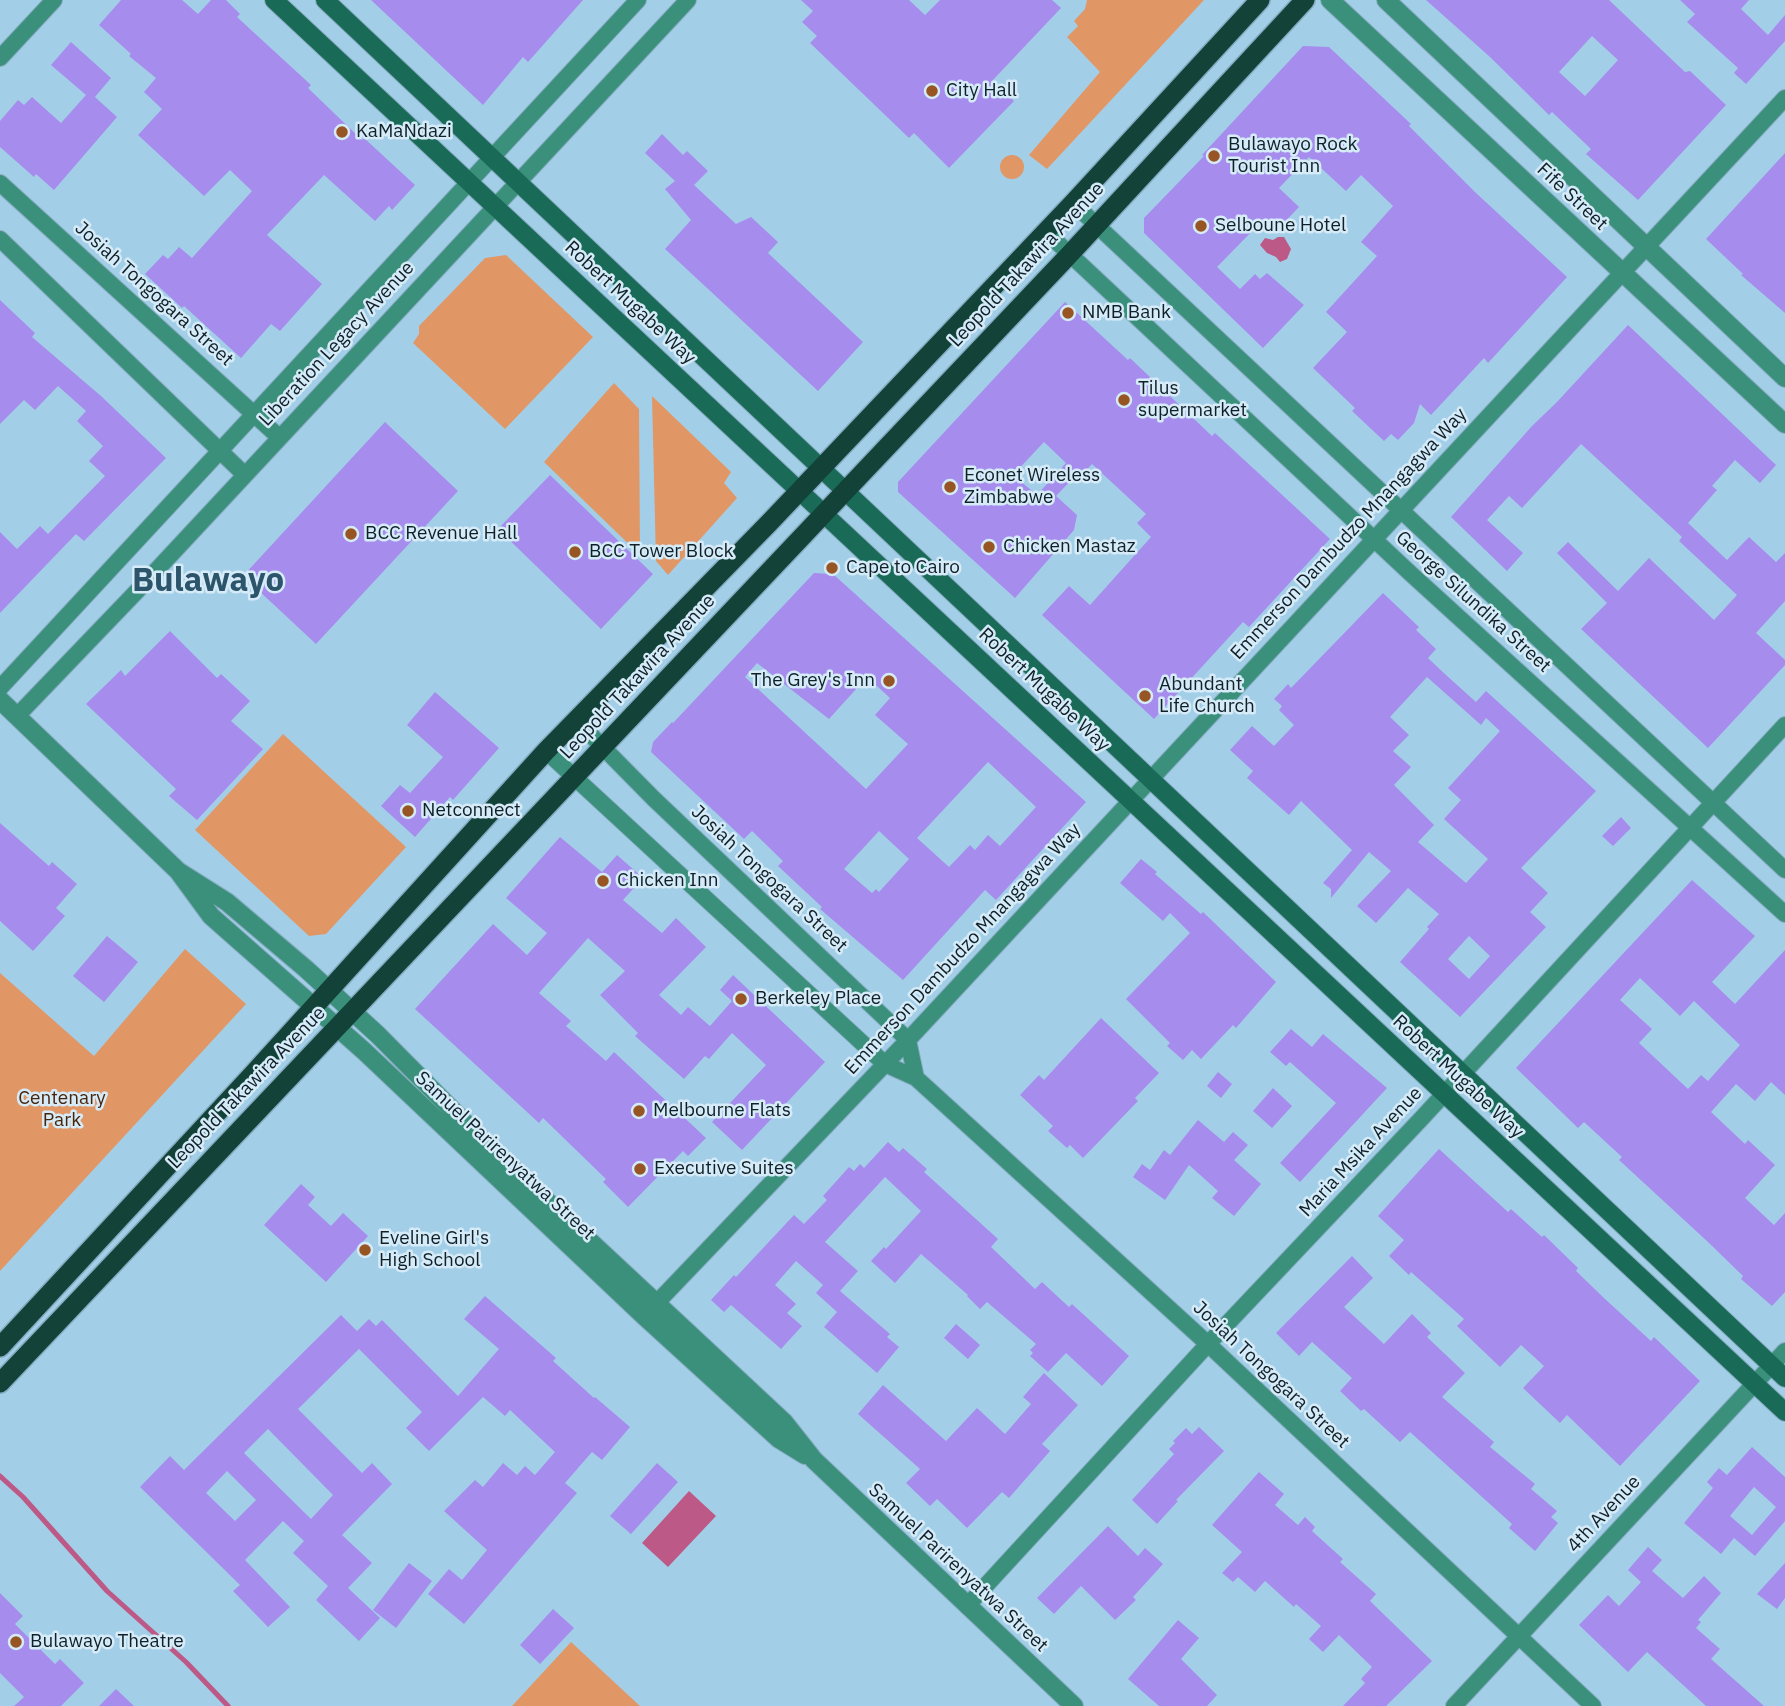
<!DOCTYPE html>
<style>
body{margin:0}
canvas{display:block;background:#a3cee7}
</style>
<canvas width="1785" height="1706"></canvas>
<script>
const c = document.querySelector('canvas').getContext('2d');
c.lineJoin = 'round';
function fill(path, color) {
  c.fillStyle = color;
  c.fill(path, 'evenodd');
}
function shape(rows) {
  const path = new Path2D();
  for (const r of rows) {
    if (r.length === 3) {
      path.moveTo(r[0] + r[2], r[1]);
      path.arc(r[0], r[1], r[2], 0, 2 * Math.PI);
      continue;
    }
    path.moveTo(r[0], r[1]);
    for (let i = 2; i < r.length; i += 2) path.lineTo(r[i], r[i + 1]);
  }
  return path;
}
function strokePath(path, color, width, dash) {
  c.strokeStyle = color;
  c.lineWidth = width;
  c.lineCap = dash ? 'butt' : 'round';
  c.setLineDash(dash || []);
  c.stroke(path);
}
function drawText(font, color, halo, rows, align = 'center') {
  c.font = font + ' "IBM Plex Sans",sans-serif';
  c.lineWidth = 5;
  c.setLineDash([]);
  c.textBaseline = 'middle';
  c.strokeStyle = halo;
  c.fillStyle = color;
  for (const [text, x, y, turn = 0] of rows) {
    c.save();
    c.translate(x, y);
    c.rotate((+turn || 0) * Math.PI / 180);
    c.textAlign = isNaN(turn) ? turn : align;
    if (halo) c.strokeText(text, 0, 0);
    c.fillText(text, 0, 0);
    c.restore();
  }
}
const green = shape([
 [1087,0,1204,0,1047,169,1029,155,1100,72,1067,37,1078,26,1074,21,1085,9],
 [1012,167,12],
 [506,255,593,337,505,429,413,343,419,334,419,326,485,258],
 [614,383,639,409,640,555,544,462],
 [652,396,731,472,724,483,737,498,668,575,656,561],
 [283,734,406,847,326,934,309,936,195,830],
 [185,949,246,1004,0,1271,0,973,94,1056],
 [571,1642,640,1706,512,1706]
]);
const water = shape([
 [1278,237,1284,237,1291,249,1287,259,1280,262,1276,257,1267,253,1260,245,1265,238,1273,240],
 [689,1491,716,1516,668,1567,642,1543]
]);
const stream = shape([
 [0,1476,23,1497,107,1591,186,1662,228,1706]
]);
const building = shape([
 [121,0,182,0,198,14,211,0,226,0,240,14,237,17,311,85,308,88,362,140,364,138,415,185,392,210,389,206,375,221,324,175,267,235,322,284,280,331,271,324,241,358,184,306,182,308,145,274,163,255,168,259,179,247,192,258,252,191,230,170,204,196,138,135,162,109,144,92,156,78,129,56,131,54,99,25],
 [371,0,583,0,528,62,523,57,483,105],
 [801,0,909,0,925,15,940,0,1052,0,1061,8,992,81,1014,101,949,168,914,133,909,138,810,43,817,36,802,22,813,11],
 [1426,0,1609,0,1685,72,1690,71,1726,105,1638,200,1586,154,1591,149,1552,112,1549,115,1490,57],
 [1592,36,1618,60,1585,96,1559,72],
 [1680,0,1749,0,1741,9,1768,35,1785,15,1785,41,1746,84,1734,73,1738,68,1687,22,1695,14],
 [71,42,111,78,95,97,117,117,54,190,36,174,34,177,0,147,0,121,18,100,24,105,32,97,61,123,86,95,51,65],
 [1303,46,1329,47,1411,124,1409,126,1476,193,1567,277,1488,363,1484,358,1431,415,1420,404,1414,423,1398,440,1391,434,1384,441,1352,411,1355,408,1313,368,1347,332,1326,312,1377,256,1361,242,1393,206,1361,175,1346,191,1309,157,1279,188,1299,207,1276,231,1264,219,1217,267,1240,289,1255,274,1260,279,1267,273,1304,305,1263,348,1144,233,1144,218,1204,156,1202,155],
 [662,134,683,155,687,151,708,171,694,185,736,224,751,217,778,242,768,253,863,342,818,391,665,249,691,220,665,189,675,181,645,153],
 [1785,153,1785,313,1741,275,1743,274,1706,239],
 [0,300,35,333,32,337,101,396,166,458,84,541,76,534,0,613,0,532,17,549,40,526,48,534,105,476,89,461,103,446,77,421,86,411,58,386,35,410,24,400,0,424],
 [1065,302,1128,360,1130,358,1212,436,1215,433,1330,539,1249,627,1243,622,1154,719,1042,615,1069,586,1090,605,1151,537,1137,523,1146,514,1092,464,1080,477,1077,474,1056,496,1077,515,1074,530,1015,598,898,492,898,482],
 [1044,442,1066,463,1037,495,1013,475],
 [1628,325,1776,465,1760,483,1735,460,1712,486,1717,490,1688,523,1727,560,1749,537,1776,562,1785,553,1785,601,1756,633,1785,660,1785,665,1708,748,1581,629,1607,603,1557,553,1568,542,1618,591,1649,558,1714,620,1737,595,1679,541,1682,537,1581,444,1522,508,1509,496,1487,520,1523,553,1507,571,1451,517,1532,426,1557,402],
 [385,422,458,491,316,644,243,576],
 [550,475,653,574,601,629,498,529],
 [814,573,833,574,1086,802,996,900,985,890,903,980,820,909,822,907,778,866,783,861,752,831,744,839,651,752,653,742,672,722,673,723],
 [757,663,829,719,867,677,890,698,875,715,908,744,866,789,745,677],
 [988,762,1036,807,1000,846,988,835,975,850,970,845,949,867,917,838],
 [879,831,909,859,879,892,876,889,872,893,844,869],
 [1383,593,1419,627,1416,630,1436,649,1428,658,1446,675,1476,702,1486,691,1596,791,1521,868,1548,893,1530,912,1546,927,1460,1017,1400,962,1429,929,1427,927,1439,914,1408,888,1376,923,1357,906,1391,871,1369,852,1331,898,1331,889,1323,883,1352,850,1301,801,1289,815,1247,778,1253,771,1230,750,1252,726,1274,746,1294,725,1279,710,1282,706,1274,699,1288,684,1291,688],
 [1427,677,1481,725,1486,718,1500,731,1448,788,1461,800,1444,819,1488,859,1466,883,1418,842,1434,825,1394,785,1411,767,1393,751,1409,735,1390,717],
 [1469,936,1490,956,1469,979,1448,959],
 [170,631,217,678,221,674,250,701,231,721,263,749,197,820,169,796,176,789,86,704,121,670,125,676],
 [435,692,499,748,453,800,450,797,415,837,381,806,400,785,410,793,443,757,407,725],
 [1621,817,1631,828,1613,846,1602,836],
 [0,823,49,866,52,862,77,884,56,908,65,916,33,951,0,921],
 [560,837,602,872,617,855,643,878,623,900,662,933,676,918,706,947,659,995,681,1015,688,1007,710,1026,732,1001,720,990,733,975,825,1062,742,1150,712,1122,766,1065,732,1033,709,1059,705,1056,684,1079,635,1036,638,1033,600,995,625,971,588,938,539,993,571,1021,566,1026,606,1061,614,1052,706,1138,688,1156,683,1151,628,1207,603,1182,606,1179,543,1118,539,1123,415,1009,493,924,527,955,547,933,506,898],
 [1141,859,1157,872,1155,874,1201,914,1203,912,1276,982,1236,1028,1233,1025,1201,1059,1192,1050,1183,1060,1167,1046,1170,1043,1126,999,1190,933,1170,913,1163,921,1120,883],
 [1692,880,1755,936,1712,982,1735,1004,1785,950,1785,1095,1771,1082,1755,1101,1736,1084,1711,1112,1745,1144,1748,1140,1775,1165,1745,1198,1774,1225,1785,1213,1785,1292,1772,1306,1741,1279,1743,1276,1708,1242,1619,1160,1622,1157,1584,1122,1578,1128,1516,1068],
 [1640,978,1680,1016,1694,1001,1740,1045,1708,1081,1701,1075,1688,1089,1639,1043,1652,1029,1620,1000],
 [107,936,138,962,104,1002,73,976],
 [1101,1018,1159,1073,1135,1098,1138,1101,1083,1158,1070,1145,1067,1148,1048,1131,1053,1126,1020,1095,1039,1075,1044,1080],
 [1291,1029,1312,1047,1323,1034,1387,1088,1300,1182,1280,1163,1336,1103,1290,1062,1286,1066,1270,1052],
 [1218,1072,1232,1084,1221,1098,1207,1086],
 [1273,1088,1292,1106,1272,1128,1253,1111],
 [1198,1120,1224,1142,1233,1132,1248,1145,1234,1160,1261,1184,1234,1216,1212,1198,1218,1191,1189,1165,1165,1200,1133,1177,1142,1164,1150,1170,1164,1150,1170,1155],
 [888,1142,899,1152,903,1148,927,1169,924,1172,998,1239,991,1247,1035,1289,1042,1282,1069,1307,1072,1304,1129,1356,1102,1386,1066,1353,1048,1372,1030,1356,1033,1353,1030,1350,1036,1344,987,1302,980,1309,967,1296,968,1295,921,1254,895,1283,871,1261,884,1247,886,1249,921,1211,885,1177,825,1242,858,1271,840,1291,890,1334,887,1337,899,1347,877,1373,824,1327,837,1312,816,1293,823,1285,796,1261,775,1285,796,1304,787,1313,802,1326,781,1349,731,1305,724,1312,711,1300,734,1275,736,1277,794,1215,804,1224,827,1200,823,1196,849,1167,854,1171,860,1164,864,1168],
 [1439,1149,1508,1212,1511,1209,1542,1237,1544,1235,1578,1268,1576,1271,1605,1299,1651,1341,1654,1337,1700,1381,1620,1466,1567,1415,1560,1423,1523,1388,1544,1366,1521,1345,1500,1367,1457,1326,1464,1319,1411,1272,1409,1275,1389,1256,1404,1240,1378,1216],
 [301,1184,315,1197,308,1205,331,1226,343,1213,368,1236,326,1282,264,1225],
 [1352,1256,1373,1278,1344,1307,1384,1344,1412,1314,1431,1333,1427,1337,1465,1373,1442,1397,1494,1442,1490,1447,1535,1484,1531,1489,1557,1511,1551,1517,1558,1523,1535,1551,1509,1528,1512,1524,1410,1432,1400,1442,1364,1409,1361,1411,1340,1391,1352,1378,1312,1342,1299,1356,1276,1333],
 [485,1296,556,1358,553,1361,594,1398,595,1397,630,1427,602,1460,592,1452,565,1483,577,1493,464,1624,428,1594,449,1569,462,1580,487,1550,444,1511,475,1480,483,1487,503,1463,517,1475,525,1466,535,1475,555,1452,510,1410,505,1416,483,1397,429,1451,406,1428,422,1412,359,1349,298,1409,362,1473,372,1463,392,1484,342,1535,372,1563,348,1588,380,1618,359,1641,316,1600,328,1586,293,1553,304,1541,283,1521,245,1560,290,1607,268,1627,233,1591,240,1585,140,1487,170,1456,184,1470,341,1315,357,1331,369,1319,376,1326,382,1320,458,1396,499,1349,464,1319],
 [268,1429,333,1495,311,1519,244,1453],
 [227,1471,256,1500,235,1521,206,1493],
 [956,1324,980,1345,968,1359,944,1338],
 [1044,1373,1078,1405,1042,1444,1050,1451,1009,1498,1002,1492,967,1528,937,1499,930,1506,906,1483,920,1469,858,1414,883,1385,946,1441,977,1408,1005,1434,1031,1404,1023,1397],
 [1199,1427,1224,1451,1176,1500,1178,1501,1157,1524,1132,1500,1174,1454,1169,1449,1175,1443,1173,1441,1186,1428,1192,1434],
 [1752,1447,1785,1477,1785,1521,1755,1556,1734,1538,1721,1554,1684,1523,1713,1488,1707,1482,1719,1468,1727,1475],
 [1754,1487,1776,1507,1752,1535,1730,1516],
 [657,1463,678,1482,631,1534,610,1516],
 [1259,1472,1284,1494,1275,1505,1298,1525,1305,1517,1315,1527,1312,1531,1343,1559,1340,1562,1376,1594,1370,1601,1432,1661,1386,1706,1343,1706,1365,1683,1361,1679,1372,1667,1339,1635,1323,1652,1309,1639,1321,1626,1296,1604,1294,1607,1265,1581,1255,1592,1238,1577,1233,1582,1222,1573,1242,1552,1212,1525],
 [1108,1526,1138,1556,1145,1548,1163,1564,1133,1597,1136,1600,1115,1620,1081,1586,1054,1614,1037,1598],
 [1648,1547,1662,1560,1652,1571,1683,1598,1704,1576,1721,1593,1698,1620,1701,1622,1696,1628,1720,1649,1711,1659,1764,1706,1706,1706,1647,1652,1628,1672,1579,1625,1608,1595,1619,1606,1641,1582,1628,1570],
 [409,1563,432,1581,396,1628,373,1610],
 [1785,1563,1785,1598,1777,1609,1757,1594],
 [0,1593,23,1616,15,1624,55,1664,60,1659,84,1683,61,1706,14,1706,24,1697,0,1673],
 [553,1609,574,1628,540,1664,520,1645],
 [1178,1620,1199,1638,1181,1659,1217,1695,1207,1706,1159,1706,1128,1679],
 [116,1689,134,1706,99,1706]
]);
const minor = shape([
 [0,58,54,0],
 [0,183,279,437],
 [1073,203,1785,870],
 [1045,231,1410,573,1785,914],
 [0,239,245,475],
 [0,688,638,0],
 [17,716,138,590,688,0],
 [576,720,654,799,908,1040,916,1078],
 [546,751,885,1064,916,1078,1208,1344,1593,1706],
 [648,1312,908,1040,1785,98],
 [967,1606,1208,1344,1421,1119,1785,725],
 [1454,1706,1785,1351]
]);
const tertiary = shape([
 [1330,0,1785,424],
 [1386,0,1785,378],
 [0,700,178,871,211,916,364,1051,644,1316,779,1439,805,1455],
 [178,871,227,902,306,969,378,1035,491,1149,784,1422,814,1460,1074,1706]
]);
const secondary = shape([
 [274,0,1785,1412],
 [325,0,1785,1378]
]);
const trunk = shape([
 [0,1347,253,1074,546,751,769,523,1073,203,1260,0],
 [0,1383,1069,255,1305,0]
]);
const markers = [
 [932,91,7,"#975523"],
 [342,132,7,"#975523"],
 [1214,156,7,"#975523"],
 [1201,226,7,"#975523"],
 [1068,313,7,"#975523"],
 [1124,400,7,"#975523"],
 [950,487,7,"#975523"],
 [351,534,7,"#975523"],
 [989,547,7,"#975523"],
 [575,552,7,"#975523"],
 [832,568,7,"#975523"],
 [889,681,7,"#975523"],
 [1145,696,7,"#975523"],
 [408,811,7,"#975523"],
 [603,881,7,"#975523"],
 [741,999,7,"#975523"],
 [639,1111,7,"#975523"],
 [640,1169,7,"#975523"],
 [365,1250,7,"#975523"],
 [16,1642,7,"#975523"]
];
const poiNames = [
 ["City Hall",946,91],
 ["KaMaNdazi",356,132],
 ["Bulawayo Rock",1228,145],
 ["Tourist Inn",1228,167],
 ["Selboune Hotel",1215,226],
 ["NMB Bank",1082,313],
 ["Tilus",1138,389],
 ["supermarket",1138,411],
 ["Econet Wireless",964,476],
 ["Zimbabwe",964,498],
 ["BCC Revenue Hall",365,534],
 ["Chicken Mastaz",1003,547],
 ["BCC Tower Block",589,552],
 ["Cape to Cairo",846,568],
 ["The Grey's Inn",875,681,"right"],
 ["Abundant",1159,685],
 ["Life Church",1159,707],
 ["Netconnect",422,811],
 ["Chicken Inn",617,881],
 ["Berkeley Place",755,999],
 ["Melbourne Flats",653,1111],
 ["Executive Suites",654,1169],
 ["Eveline Girl's",379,1239],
 ["High School",379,1261],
 ["Bulawayo Theatre",30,1642]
];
const streetNames = [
 ["Fife Street",1572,197,43],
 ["Leopold Takawira Avenue",1027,265,-47],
 ["Josiah Tongogara Street",154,294,42],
 ["Robert Mugabe Way",630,303,43],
 ["Liberation Legacy Avenue",337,344,-47],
 ["Emmerson Dambudzo Mnangagwa Way",1349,534,-47],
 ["George Silundika Street",1473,602,42],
 ["Leopold Takawira Avenue",638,677,-47],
 ["Robert Mugabe Way",1044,690,43],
 ["Josiah Tongogara Street",769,879,43],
 ["Emmerson Dambudzo Mnangagwa Way",963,949,-47],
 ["Robert Mugabe Way",1458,1077,43],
 ["Leopold Takawira Avenue",247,1088,-46],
 ["Maria Msika Avenue",1361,1152,-47],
 ["Samuel Parirenyatwa Street",505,1156,43],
 ["Josiah Tongogara Street",1271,1375,43],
 ["4th Avenue",1604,1514,-47],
 ["Samuel Parirenyatwa Street",958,1568,43]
];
const parkNames = [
 ["Centenary",62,1099],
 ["Park",62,1121]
];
const townNames = [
 ["Bulawayo",208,581]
];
fill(green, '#e19765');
fill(water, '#bd5986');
strokePath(stream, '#bd5986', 5);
fill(building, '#a68ded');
strokePath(minor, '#85abc1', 18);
strokePath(tertiary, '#85abc1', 20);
strokePath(secondary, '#85abc1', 20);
strokePath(trunk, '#85abc1', 22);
strokePath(minor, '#3a907b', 16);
strokePath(tertiary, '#3a907b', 18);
strokePath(secondary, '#1a6a58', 18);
strokePath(trunk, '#124238', 19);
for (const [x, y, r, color] of markers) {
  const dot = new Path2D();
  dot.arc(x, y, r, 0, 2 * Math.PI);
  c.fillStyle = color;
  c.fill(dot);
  strokePath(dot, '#d6ebf8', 2.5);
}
drawText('19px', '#0f2029', '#d6ebf8', poiNames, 'left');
drawText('19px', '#0f2029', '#d6ebf8', streetNames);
drawText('19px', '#482408', '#d6ebf8', parkNames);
drawText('bold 33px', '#2c546a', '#d6ebf8', townNames);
</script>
